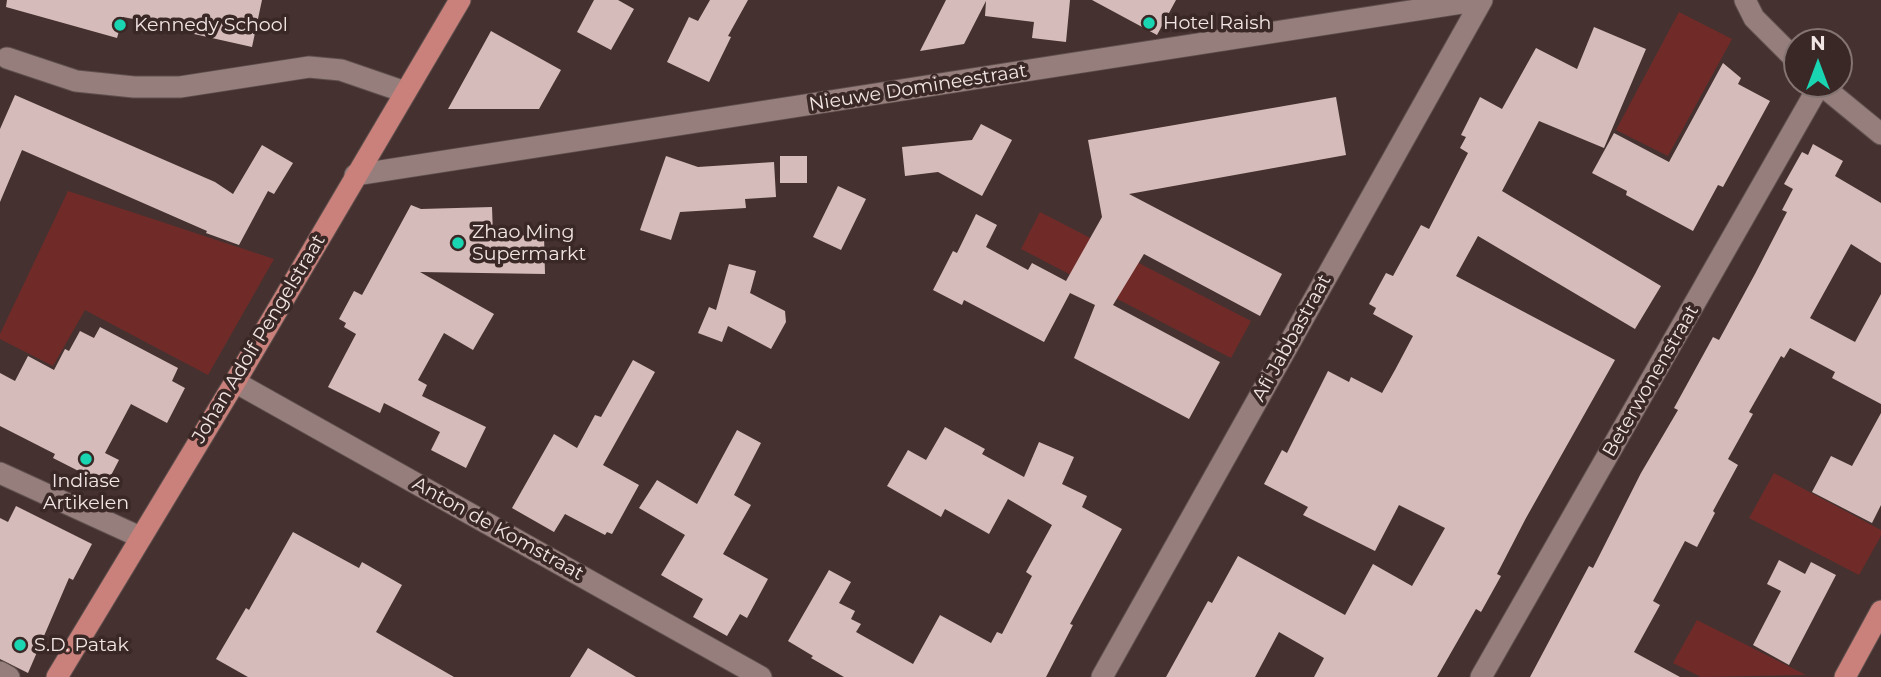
<!DOCTYPE html>
<style>
body{margin:0}
#map{position:relative;width:1881px;height:677px;overflow:hidden;background:#453230;font-family:Montserrat,sans-serif}
canvas{display:block}
.north{position:absolute;left:1783px;top:28px;width:70px;height:70px;box-sizing:border-box;background:#3a2826;border:2px solid #847472;border-radius:50%;rotate:0deg;font-size:19px;font-weight:700;line-height:28px;text-align:center;color:#f2e6e4}
.north::after{content:'';display:block;margin:auto;width:24px;height:32px;background:#1ad5b2;clip-path:polygon(50% 0,100% 100%,50% 72%,0 100%)}
</style>
<div id="map">
<canvas width="1881" height="677"></canvas>
<div class="north">N</div>
</div>
<script>
const c = document.querySelector('canvas').getContext('2d');
c.lineJoin = 'round';
function fill(path, color) {
  c.fillStyle = color;
  c.fill(path, 'evenodd');
}
function shape(rows) {
  const path = new Path2D();
  for (const r of rows) {
    path.moveTo(r[0], r[1]);
    for (let i = 2; i < r.length; i += 2) path.lineTo(r[i], r[i + 1]);
  }
  return path;
}
function strokePath(path, color, width, dash) {
  c.strokeStyle = color;
  c.lineWidth = width;
  c.lineCap = dash ? 'butt' : 'round';
  c.setLineDash(dash || []);
  c.stroke(path);
}
function drawText(font, color, halo, rows, align = 'center') {
  c.font = font + ' Montserrat,sans-serif';
  c.lineWidth = 7;
  c.setLineDash([]);
  c.textBaseline = 'middle';
  c.strokeStyle = halo;
  c.fillStyle = color;
  for (const [text, x, y, turn = 0] of rows) {
    c.save();
    c.translate(x, y);
    c.rotate((+turn || 0) * Math.PI / 180);
    c.textAlign = isNaN(turn) ? turn : align;
    if (halo) c.strokeText(text, 0, 0);
    c.fillText(text, 0, 0);
    c.restore();
  }
}
const green = shape([
 [1679,12,1732,39,1668,156,1616,130],
 [68,191,274,259,208,375,85,310,53,366,0,339,0,334],
 [1040,212,1251,321,1231,358,1021,249],
 [1774,473,1881,530,1881,536,1859,575,1749,518],
 [1697,620,1806,675,1701,677,1673,663]
]);
const building = shape([
 [7,0,262,0,252,47,194,34,196,31,123,17,117,38,6,7],
 [594,0,618,0,634,9,611,50,577,32],
 [710,0,748,0,728,36,731,37,709,82,667,62,689,17,698,21],
 [946,0,1070,0,1066,42,1032,38,1034,22,985,16,986,1,964,44,920,51],
 [1092,0,1176,0,1157,35],
 [1594,27,1646,49,1604,148,1539,121,1502,191,1661,286,1635,329,1478,236,1456,276,1615,360,1526,518,1497,574,1501,576,1481,612,1476,609,1437,677,1314,677,1324,658,1279,632,1255,677,1166,677,1208,601,1212,603,1238,556,1345,615,1373,564,1412,586,1445,528,1399,505,1375,551,1303,515,1308,507,1264,484,1282,450,1287,453,1328,371,1349,382,1351,377,1382,393,1395,370,1413,336,1373,314,1376,308,1369,304,1386,273,1393,276,1421,225,1429,229,1468,153,1460,148,1466,137,1461,135,1480,97,1502,109,1536,48,1577,69],
 [491,31,561,70,539,109,448,109],
 [1723,63,1741,78,1738,84,1770,101,1723,187,1718,185,1693,231,1626,195,1627,191,1592,173,1614,133,1669,162],
 [15,95,215,182,233,194,262,145,293,163,274,194,268,191,239,245,206,233,207,231,22,150,0,202,0,129],
 [1336,97,1346,155,1129,194,1282,274,1260,316,1144,254,1113,305,1220,362,1189,419,1074,358,1095,305,1070,293,1044,342,964,300,962,305,933,290,953,251,957,253,976,214,997,225,986,247,1028,270,1032,263,1066,281,1102,217,1088,140],
 [981,124,1012,140,982,196,938,172,905,176,902,147,972,140],
 [1813,144,1843,161,1835,176,1881,203,1881,263,1851,244,1810,318,1855,342,1881,294,1881,404,1832,378,1835,372,1790,348,1784,358,1781,356,1749,412,1753,414,1728,459,1738,465,1713,511,1715,513,1697,547,1685,541,1653,601,1660,605,1634,652,1680,677,1530,677,1589,566,1593,568,1641,473,1678,410,1674,408,1713,337,1719,340,1755,274,1787,212,1782,210,1793,189,1784,184,1802,152,1808,155],
 [666,156,698,167,774,162,776,197,745,199,746,208,680,212,671,240,640,230],
 [780,156,807,156,807,183,780,183],
 [838,186,866,199,841,250,813,237],
 [411,205,421,209,492,207,493,236,544,235,545,274,420,272,494,314,473,350,444,333,418,380,427,385,422,396,486,427,466,468,431,450,440,432,384,403,380,413,328,387,356,334,344,327,346,323,339,319,354,291,362,295],
 [729,264,756,271,750,293,785,311,786,322,771,349,728,326,722,342,698,333,709,307,716,310],
 [100,327,178,368,172,381,185,388,167,423,131,404,105,453,119,460,106,485,53,458,55,454,0,426,0,373,15,381,28,356,54,370,65,349,69,351,80,331,94,338],
 [633,360,655,372,603,465,639,485,612,534,607,532,605,535,565,514,554,532,512,508,554,434,577,448,595,415,601,417],
 [1881,413,1881,505,1872,523,1812,492,1831,456,1852,466],
 [945,427,985,449,982,454,1024,477,1039,442,1074,457,1062,484,1087,496,1082,507,1122,529,1070,624,1073,625,1046,677,844,677,811,658,813,656,788,641,829,570,851,582,839,603,855,611,851,619,861,624,856,632,913,664,940,615,991,643,997,632,1002,634,1032,576,1026,572,1052,525,1008,499,989,534,945,509,941,517,887,486,908,450,926,460],
 [737,430,761,443,734,495,751,505,723,554,768,579,747,618,740,614,727,636,693,617,703,599,661,575,685,535,639,508,657,480,697,504],
 [16,506,92,544,73,580,69,578,28,673,0,659,0,518,8,522],
 [293,532,359,568,362,562,402,585,376,632,454,677,248,677,216,659,246,608,249,610],
 [1779,560,1805,574,1811,562,1836,575,1789,665,1753,645,1781,591,1767,584],
 [588,648,636,677,570,677]
]);
const minor = shape([
 [1745,0,1754,18,1797,61],
 [7,58,76,81,134,87,180,87,309,67,341,70,405,92],
 [1820,84,1881,134],
 [355,175,1481,0],
 [235,382,761,677],
 [0,473,140,537],
 [0,672,9,677],
 [1102,677,1482,0],
 [1481,677,1820,84]
]);
const major = shape([
 [57,677,235,382,460,0],
 [1845,677,1881,611]
]);
const markers = [
 [1149,23,7,"#1ad5b2"],
 [120,25,7,"#1ad5b2"],
 [458,243,7,"#1ad5b2"],
 [86,459,7,"#1ad5b2"],
 [20,645,7,"#1ad5b2"]
];
const poiNames = [
 ["Hotel Raish",1163,23],
 ["Kennedy School",134,25],
 ["Zhao Ming",472,232],
 ["Supermarkt",472,254],
 ["Indiase",86,481,"center"],
 ["Artikelen",86,503,"center"],
 ["S.D. Patak",34,645]
];
const streetNames = [
 ["Nieuwe Domineestraat",918,88,-9],
 ["Afi Jabbastraat",1292,338,-61],
 ["Johan Adolf Pengelstraat",259,339,-59],
 ["Beterwonenstraat",1651,381,-60],
 ["Anton de Komstraat",498,529,29]
];
fill(green, '#702b29');
fill(building, '#d5bcba');
strokePath(minor, '#5f4f4d', 23);
strokePath(major, '#5f4f4d', 23);
strokePath(minor, '#957e7c', 21);
strokePath(major, '#ca807b', 21);
for (const [x, y, r, color] of markers) {
  const dot = new Path2D();
  dot.arc(x, y, r, 0, 2 * Math.PI);
  c.fillStyle = color;
  c.fill(dot);
  strokePath(dot, '#3a2826', 2.5);
}
drawText('19px', '#f2e6e4', '#3a2826', poiNames, 'left');
drawText('19px', '#f2e6e4', '#3a2826', streetNames);
</script>
